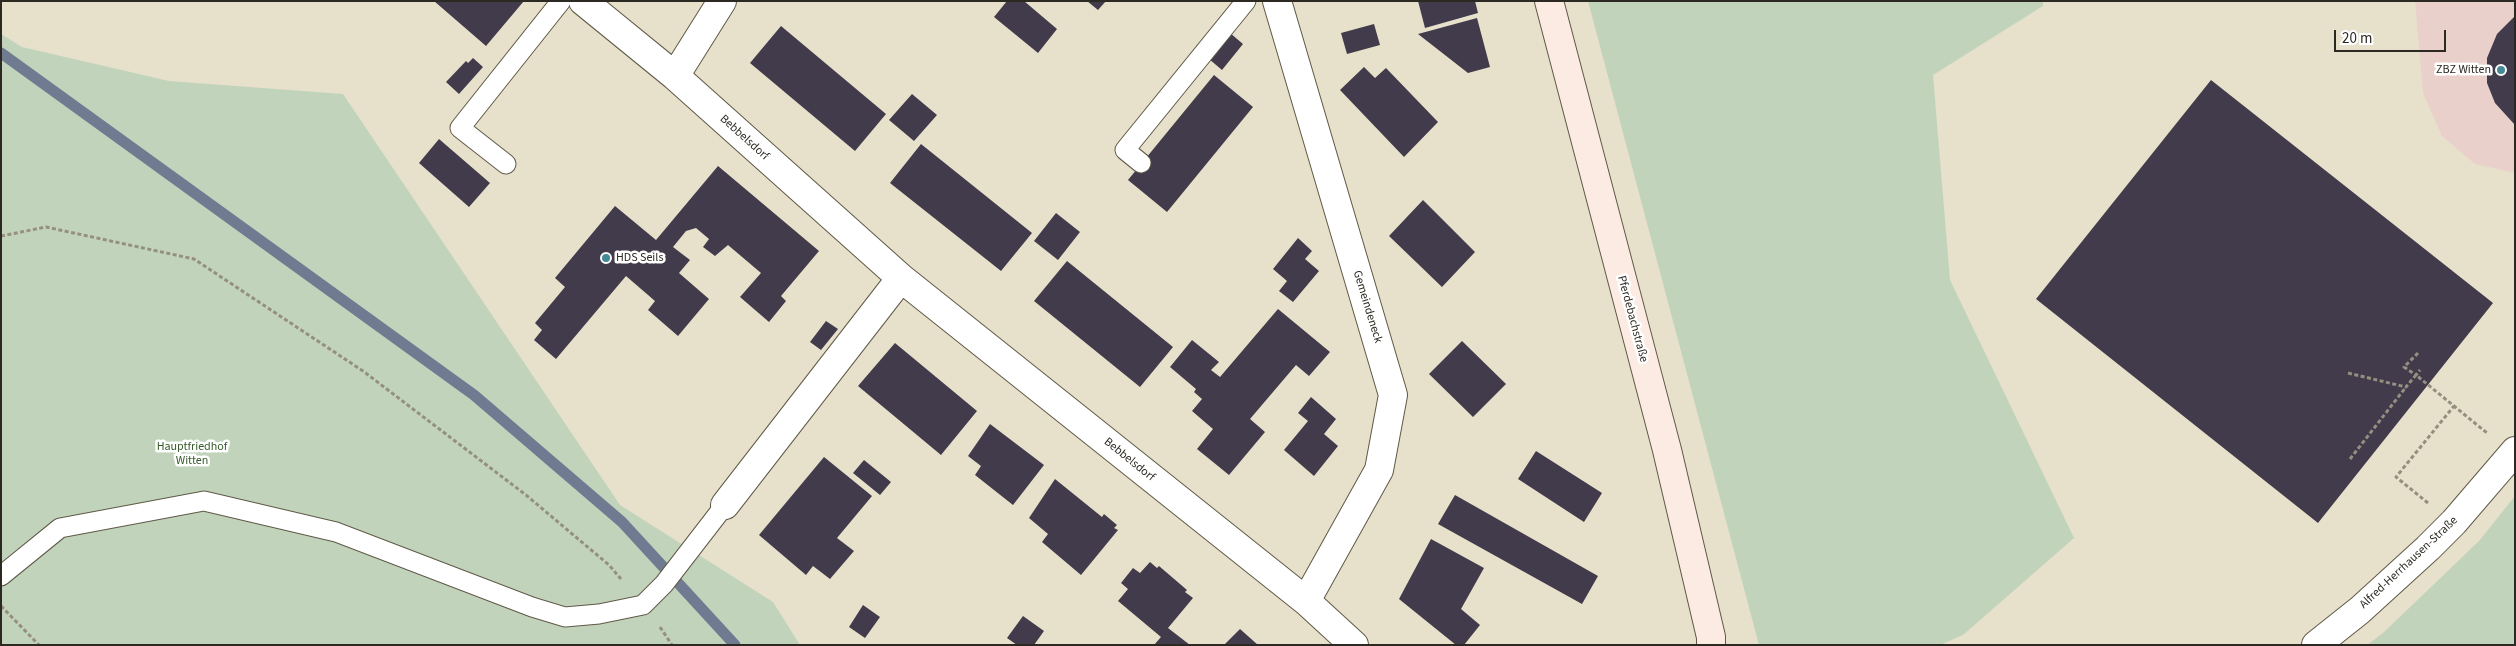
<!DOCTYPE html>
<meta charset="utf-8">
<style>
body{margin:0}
#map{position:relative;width:2516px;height:646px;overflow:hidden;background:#e7e0cb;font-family:"Source Sans 3",sans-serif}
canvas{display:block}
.frame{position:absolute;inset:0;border:2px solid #2c2922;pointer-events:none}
.scale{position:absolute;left:2334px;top:30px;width:112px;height:22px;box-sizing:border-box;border:2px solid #2c2922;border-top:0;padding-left:6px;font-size:15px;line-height:18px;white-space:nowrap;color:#2c2922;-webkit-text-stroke:4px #fff;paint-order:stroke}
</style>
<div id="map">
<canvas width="2516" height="646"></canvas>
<div class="frame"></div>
<div class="scale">20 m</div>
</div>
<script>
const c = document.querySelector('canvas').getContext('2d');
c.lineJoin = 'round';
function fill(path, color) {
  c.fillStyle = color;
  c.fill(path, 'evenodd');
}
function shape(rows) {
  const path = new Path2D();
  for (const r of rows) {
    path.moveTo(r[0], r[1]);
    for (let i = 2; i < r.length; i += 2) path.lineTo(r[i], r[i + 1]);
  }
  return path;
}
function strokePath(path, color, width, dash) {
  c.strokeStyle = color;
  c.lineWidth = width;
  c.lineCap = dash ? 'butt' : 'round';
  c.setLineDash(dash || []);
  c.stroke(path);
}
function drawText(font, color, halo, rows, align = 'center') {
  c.font = font + ' "Source Sans 3",sans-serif';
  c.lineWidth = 5;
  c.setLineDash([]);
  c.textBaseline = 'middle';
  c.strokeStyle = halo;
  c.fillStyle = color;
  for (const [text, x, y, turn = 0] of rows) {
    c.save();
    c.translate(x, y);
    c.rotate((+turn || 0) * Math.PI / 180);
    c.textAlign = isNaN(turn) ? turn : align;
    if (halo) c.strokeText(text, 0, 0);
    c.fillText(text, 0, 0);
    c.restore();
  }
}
const commercial = shape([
 [2415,1,2515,1,2515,173,2475,164,2442,136,2423,93]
]);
const green = shape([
 [1588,1,2043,1,2043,6,1933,75,1950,280,2074,538,1963,635,1940,645,1759,645],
 [1,34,22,47,169,81,343,94,620,505,773,602,800,645,1,645],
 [2515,496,2515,645,2367,645,2383,633,2479,541]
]);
const stream = shape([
 [1,53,474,395,622,522,735,645]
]);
const building = shape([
 [434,1,524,1,486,46],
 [1007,1,1024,1,1057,29,1038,53,994,17],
 [1087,1,1106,1,1098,10],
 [1418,1,1475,1,1478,13,1425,28],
 [2515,16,2515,125,2495,103,2487,83,2487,58,2497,34],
 [1477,18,1490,67,1468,73,1418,34],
 [1374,24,1380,45,1347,54,1341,33],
 [781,26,886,114,855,151,750,63],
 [1230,33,1243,44,1222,70,1209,59],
 [473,58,483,67,459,94,446,82,466,61,468,63],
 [1364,67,1375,78,1386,68,1438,122,1404,157,1340,90],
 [1214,75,1253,107,1167,212,1128,180],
 [2211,80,2493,303,2318,523,2036,299],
 [912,94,937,115,914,141,889,120],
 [439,139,490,183,469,207,419,163],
 [921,144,1032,233,1001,271,890,183],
 [718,166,819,251,781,296,786,301,769,322,740,297,761,273,728,245,715,256,703,247,709,239,696,228,686,231,673,247,690,260,679,273,709,299,678,336,648,310,655,301,626,276,556,359,534,340,542,330,535,323,565,287,555,278,615,206,656,240],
 [1423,200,1475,252,1442,287,1389,236],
 [1056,213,1080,232,1058,260,1034,241],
 [1298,238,1312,251,1305,259,1319,271,1293,302,1279,291,1287,281,1273,269],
 [1067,261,1173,347,1140,387,1034,301],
 [1278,309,1330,352,1309,376,1296,365,1250,419,1265,432,1229,475,1197,449,1213,429,1192,411,1202,399,1194,392,1196,389,1170,367,1192,340,1219,362,1211,370,1220,377],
 [826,321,838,329,821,350,810,342],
 [1462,341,1506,384,1473,417,1429,374],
 [895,343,977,411,941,455,858,386],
 [1311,397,1336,419,1324,434,1338,446,1314,476,1284,450,1308,421,1298,413],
 [990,424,1044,465,1013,505,975,475,981,466,968,456],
 [1536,451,1602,493,1584,522,1518,479],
 [824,457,872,496,837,538,854,551,830,579,813,566,806,575,759,535],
 [864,460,891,482,880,495,853,473],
 [1055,479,1102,517,1104,514,1117,525,1114,528,1118,530,1081,575,1042,542,1048,534,1029,518],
 [1455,495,1598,576,1582,604,1438,524],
 [1431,539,1484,568,1461,609,1480,625,1464,645,1456,645,1399,599],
 [1150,562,1157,568,1159,566,1187,590,1185,592,1193,598,1168,628,1190,645,1154,645,1161,637,1118,601,1128,589,1121,583,1133,568,1140,573],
 [863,605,880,617,865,638,849,627],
 [1023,616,1044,631,1034,645,1017,645,1007,638],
 [1240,629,1258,645,1224,645]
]);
const path = shape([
 [1,236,46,227,194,259,363,371,526,495,609,565,621,579],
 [2418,353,2404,367,2416,375,2420,370],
 [2348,373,2406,387,2416,375,2487,433],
 [2350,459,2406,387],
 [2428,503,2396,477,2454,406],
 [1,606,39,645],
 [660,627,672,645]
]);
const lane = shape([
 [1141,163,1125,150,1246,1],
 [506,164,460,128,561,1],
 [1,576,60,528,204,501,336,532,532,607,565,617,599,614,643,605,664,584,725,505]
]);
const street = shape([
 [583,1,675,76,901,278,1306,601,1354,645],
 [1277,1,1393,395,1379,470,1306,601],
 [675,76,722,1],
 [725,505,901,278],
 [2316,645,2360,610,2428,548,2454,522,2515,451]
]);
const secondary = shape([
 [1549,1,1667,450,1711,637,1711,645]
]);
const markers = [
 [2501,70,5,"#448996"],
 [606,258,5,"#448996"]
];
const poiNames = [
 ["ZBZ Witten",2491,70],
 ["HDS Seils",616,258,"left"]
];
const streetNames = [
 ["Bebbelsdorf",744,138,42],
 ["Gemeindeneck",1367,307,73],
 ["Pferdebachstraße",1632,319,75],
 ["Bebbelsdorf",1129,460,39],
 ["Alfred-Herrhausen-Straße",2409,563,-43]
];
const parkNames = [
 ["Hauptfriedhof",192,447],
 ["Witten",192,461]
];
fill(commercial, '#e9d0ca');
fill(green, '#c1d4bb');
strokePath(stream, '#707b91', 11);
fill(building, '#423b4b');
strokePath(lane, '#5f5947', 21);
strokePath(street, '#5f5947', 30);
strokePath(secondary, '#5f5947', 30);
strokePath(path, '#958f80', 3, [4, 2.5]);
strokePath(lane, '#fff', 19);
strokePath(street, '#fff', 28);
strokePath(secondary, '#fcebe3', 28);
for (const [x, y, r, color] of markers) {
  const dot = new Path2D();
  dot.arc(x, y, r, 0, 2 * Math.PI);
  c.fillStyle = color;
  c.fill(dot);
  strokePath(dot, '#fff', 2);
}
drawText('12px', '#2c2922', '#fff', poiNames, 'right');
drawText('12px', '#2c2922', '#fff', streetNames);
drawText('12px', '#375a2b', '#fff', parkNames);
</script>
